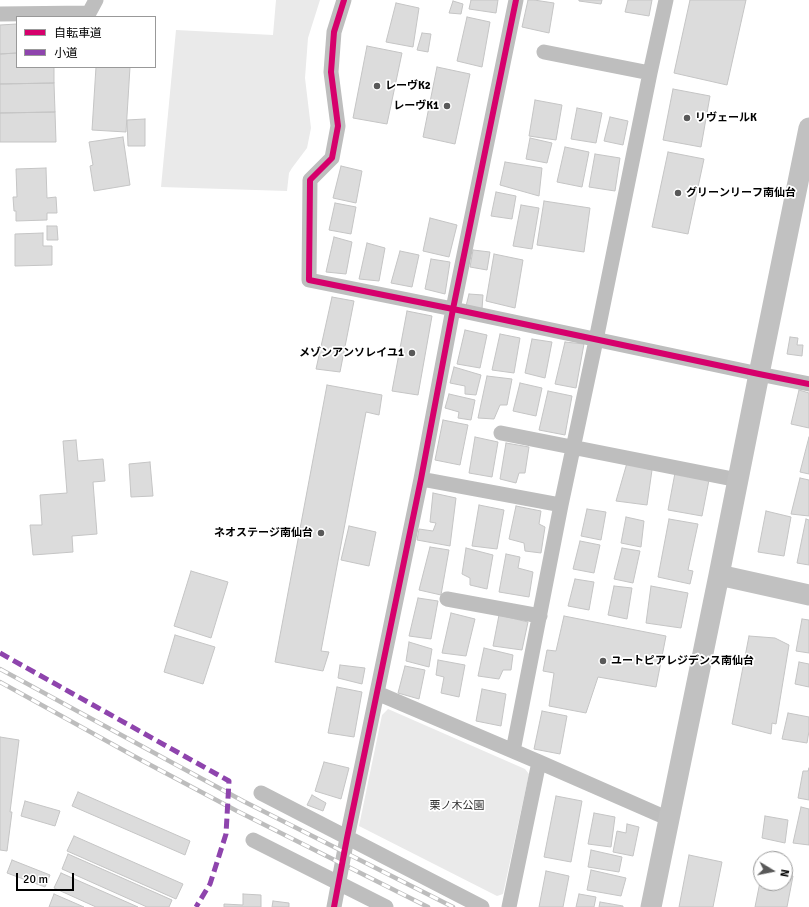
<!DOCTYPE html>
<meta charset="utf-8">
<style>
body{margin:0}
#map{position:relative;width:809px;height:907px;overflow:hidden;background:#fff;font-family:Signika,"Noto Sans JP",sans-serif}
canvas{display:block}
.legend{position:absolute;left:16px;top:16px;width:140px;height:52px;box-sizing:border-box;background:#fff;border:1px solid #999;margin:0;padding:5px 7px;list-style:none;font-size:12px;color:#000}
.legend li{display:flex;align-items:center;gap:8px;height:20px}
.legend b{width:20px;border:1px solid #999}
.north{position:absolute;left:753px;top:851px;width:40px;height:40px;box-sizing:border-box;background:#fff;border:1px solid #999;border-radius:50%;rotate:100deg;font-size:11px;font-weight:700;line-height:16px;text-align:center;color:#000}
.north::after{content:'';display:block;margin:auto;width:14px;height:18px;background:#595959;clip-path:polygon(50% 0,100% 100%,50% 72%,0 100%)}
.scale{position:absolute;left:16px;top:873px;width:58px;height:18px;box-sizing:border-box;border:2px solid #000;border-top:0;padding-left:5px;font-size:12px;line-height:14px;white-space:nowrap;color:#000;-webkit-text-stroke:3px #fff;paint-order:stroke}
</style>
<div id="map">
<canvas width="809" height="907"></canvas>
<ul class="legend">
<li><b style="height:5px;background:#d6006c"></b>自転車道</li>
<li><b style="height:5px;background:#8e44ad"></b>小道</li>
</ul>
<div class="north">N</div>
<div class="scale">20 m</div>
</div>
<script>
const c = document.querySelector('canvas').getContext('2d');
c.lineJoin = 'round';
function fill(path, color) {
  c.fillStyle = color;
  c.fill(path, 'evenodd');
}
function shape(rows) {
  const path = new Path2D();
  for (const r of rows) {
    path.moveTo(r[0], r[1]);
    for (let i = 2; i < r.length; i += 2) path.lineTo(r[i], r[i + 1]);
  }
  return path;
}
function strokePath(path, color, width, dash) {
  c.strokeStyle = color;
  c.lineWidth = width;
  c.lineCap = dash ? 'butt' : 'round';
  c.setLineDash(dash || []);
  c.stroke(path);
}
function drawText(font, color, halo, rows, align = 'center') {
  c.font = font + ' Signika,"Noto Sans JP",sans-serif';
  c.lineWidth = 3.5;
  c.setLineDash([]);
  c.textBaseline = 'middle';
  c.strokeStyle = halo;
  c.fillStyle = color;
  for (const [text, x, y, turn = 0] of rows) {
    c.save();
    c.translate(x, y);
    c.rotate((+turn || 0) * Math.PI / 180);
    c.textAlign = isNaN(turn) ? turn : align;
    if (halo) c.strokeText(text, 0, 0);
    c.fillText(text, 0, 0);
    c.restore();
  }
}
const green = shape([
 [276,0,320,0,308,38,305,78,311,128,307,148,292,168,289,173,287,191,161,187,176,30,273,35],
 [388,709,525,769,529,774,503,894,497,896,359,826,382,715]
]);
const building = shape([
 [471,0,498,0,496,13,469,9,471,0],
 [528,0,534,0,554,3,549,33,522,27,528,0],
 [579,0,602,0,601,4,579,1,579,0],
 [628,0,652,0,649,16,625,12,628,0],
 [690,0,746,0,727,85,674,73,690,0],
 [453,1,463,4,461,14,449,13,453,1],
 [396,3,419,8,413,47,386,42,396,3],
 [467,17,490,22,482,67,457,61,467,17],
 [17,24,17,53,0,54,0,25,17,24],
 [422,33,431,34,428,52,417,50,422,33],
 [367,46,402,53,387,124,353,118,367,46],
 [17,53,17,67,54,67,54,83,0,84,0,54,17,53],
 [96,67,130,67,126,132,92,130,96,67],
 [437,67,470,74,455,144,423,137,437,67],
 [54,83,55,112,0,113,0,84,54,83],
 [673,89,710,96,701,147,663,140,673,89],
 [535,100,562,105,556,140,529,136,535,100],
 [577,108,602,113,596,143,571,139,577,108],
 [55,112,56,142,0,142,0,113,55,112],
 [610,117,628,121,623,145,604,141,610,117],
 [145,119,145,146,128,146,127,120,145,119],
 [123,137,130,185,94,191,90,166,93,165,89,142,123,137],
 [530,138,552,143,547,163,526,159,530,138],
 [565,147,589,152,582,187,557,182,565,147],
 [668,152,704,159,688,234,652,227,668,152],
 [595,154,620,158,615,191,589,187,595,154],
 [505,162,542,168,539,196,500,185,505,162],
 [341,166,362,171,356,203,333,198,341,166],
 [46,168,47,198,56,197,57,213,47,213,47,220,16,221,16,211,14,211,13,197,17,197,16,169,46,168],
 [496,192,516,196,512,219,491,216,496,192],
 [544,201,590,208,584,252,537,245,544,201],
 [335,203,356,207,351,234,329,230,335,203],
 [521,205,539,208,532,249,513,246,521,205],
 [430,218,457,225,449,257,423,251,430,218],
 [47,226,57,226,58,240,47,240,47,226],
 [43,233,43,246,52,246,52,265,15,266,15,234,43,233],
 [334,237,352,242,346,274,326,272,334,237],
 [367,243,385,248,379,281,359,279,367,243],
 [473,250,490,252,487,270,470,267,473,250],
 [400,251,419,255,412,287,391,283,400,251],
 [494,254,523,260,515,308,486,301,494,254],
 [431,259,450,262,445,294,425,289,431,259],
 [469,294,483,295,482,309,466,306,469,294],
 [332,297,354,301,340,372,316,369,332,297],
 [407,311,432,316,418,395,392,391,407,311],
 [465,330,487,335,480,368,457,364,465,330],
 [500,334,520,338,514,373,492,370,500,334],
 [790,337,798,338,797,345,803,345,802,356,787,354,790,337],
 [532,339,552,342,545,378,525,373,532,339],
 [565,342,584,344,576,388,555,384,565,342],
 [454,367,481,375,476,395,465,394,465,386,450,383,454,367],
 [487,376,512,379,507,405,500,405,494,419,478,418,487,376],
 [520,383,542,388,536,416,513,411,520,383],
 [327,385,382,395,379,415,366,412,321,651,329,652,323,671,275,662,327,385],
 [799,390,809,393,809,428,791,424,799,390],
 [548,391,572,396,565,435,539,430,548,391],
 [449,394,475,400,471,420,458,418,459,412,445,408,449,394],
 [443,420,468,425,460,465,435,460,443,420],
 [475,437,498,442,492,477,469,473,475,437],
 [809,437,809,474,800,472,809,437],
 [76,440,78,461,103,459,105,481,93,482,97,534,72,536,73,552,33,555,30,525,42,525,40,495,67,493,63,441,76,440],
 [506,443,529,447,525,473,519,473,516,483,500,479,506,443],
 [150,462,153,496,131,497,129,464,150,462],
 [627,463,652,470,647,505,616,501,627,463],
 [675,473,709,480,702,516,668,510,675,473],
 [800,478,809,480,809,516,791,514,800,478],
 [433,493,456,498,450,546,417,540,419,529,433,531,436,523,430,522,433,493],
 [479,505,504,510,497,549,472,546,479,505],
 [516,506,541,511,539,524,545,527,541,553,525,551,524,543,509,539,516,506],
 [587,509,606,512,601,540,581,536,587,509],
 [766,511,791,517,784,556,758,552,766,511],
 [626,517,644,521,641,547,621,543,626,517],
 [669,519,698,524,688,570,693,571,690,584,658,577,669,519],
 [806,519,809,520,809,565,797,563,806,519],
 [349,526,376,532,369,566,341,560,349,526],
 [580,541,600,545,594,573,573,569,580,541],
 [430,547,449,550,441,595,419,590,430,547],
 [466,548,493,555,487,589,470,585,470,578,462,574,466,548],
 [622,548,640,551,633,583,614,579,622,548],
 [506,554,520,557,518,568,533,572,529,597,499,592,506,554],
 [191,571,228,582,211,638,174,626,191,571],
 [575,579,594,582,589,610,568,606,575,579],
 [614,586,632,588,627,619,608,615,614,586],
 [651,586,688,593,681,628,646,623,651,586],
 [418,598,438,601,431,639,409,636,418,598],
 [451,613,475,619,466,656,442,653,451,613],
 [499,615,528,622,522,650,493,646,499,615],
 [564,616,666,636,656,687,598,677,586,713,549,706,554,673,543,671,547,650,556,651,564,616],
 [802,619,809,620,809,653,796,651,802,619],
 [175,635,215,647,203,684,164,672,175,635],
 [749,636,775,638,789,645,776,724,772,723,771,734,732,724,749,636],
 [409,642,432,649,429,667,406,661,409,642],
 [484,648,513,655,511,670,503,670,499,679,478,676,484,648],
 [438,660,465,665,459,697,441,693,444,677,436,675,438,660],
 [799,662,809,664,809,687,795,684,799,662],
 [340,665,365,668,362,684,338,678,340,665],
 [405,666,425,670,419,699,398,693,405,666],
 [337,687,362,692,354,737,328,733,337,687],
 [482,689,506,694,501,726,476,721,482,689],
 [542,711,567,716,560,754,534,749,542,711],
 [788,713,809,717,809,731,807,743,782,739,788,713],
 [0,737,19,740,10,812,12,812,7,851,0,850,0,737],
 [324,762,349,768,341,799,315,791,324,762],
 [809,768,809,800,798,798,803,771,808,771,809,768],
 [78,792,190,841,185,855,72,806,78,792],
 [312,795,326,803,323,811,307,805,312,795],
 [556,796,582,801,571,862,544,857,556,796],
 [25,801,60,811,55,826,21,816,25,801],
 [801,807,809,809,809,845,793,843,801,807],
 [594,813,615,817,611,847,588,844,594,813],
 [765,816,788,820,785,843,762,838,765,816],
 [627,824,639,827,633,856,613,852,617,831,626,833,627,824],
 [74,836,183,884,176,899,67,851,74,836],
 [591,850,622,857,619,872,588,867,591,850],
 [68,854,172,900,169,907,147,907,62,869,68,854],
 [689,855,722,862,713,907,679,907,689,855],
 [12,860,50,875,45,887,7,873,12,860],
 [591,870,626,878,621,896,587,890,591,870],
 [546,871,569,876,563,907,539,907,546,871],
 [61,873,138,907,96,907,54,888,61,873],
 [785,875,793,876,787,907,755,907,761,877,761,883,785,883,785,875],
 [54,894,84,907,49,907,54,894],
 [243,894,261,895,261,907,224,907,224,904,243,905,243,894],
 [579,894,596,897,594,907,576,907,579,894],
 [273,901,289,903,289,907,272,907,273,901],
 [600,902,623,906,623,907,599,907,600,902]
]);
const street = shape([
 [344,0,334,32,331,72,338,126,332,158,310,180,309,280,453,309,759,374,809,384],
 [0,14,89,13,96,0],
 [544,52,650,73],
 [501,433,738,480],
 [421,479,561,505],
 [447,599,540,616],
 [377,693,539,762,669,819],
 [513,751,561,505,596,340,650,73,666,0],
 [261,793,482,907],
 [253,840,386,907],
 [334,907,347,838,421,479,453,309,516,0],
 [509,907,539,762]
]);
const secondary = shape([
 [719,575,809,595],
 [651,907,719,575,759,374,809,128]
]);
const rail = shape([
 [0,669,147,749,243,801,453,907],
 [0,682,141,760,237,811,428,907]
]);
const quiet = shape([
 [0,653,229,781,226,834,210,884,196,907]
]);
const cycleway = shape([
 [344,0,334,32,331,72,338,126,332,158,310,180,309,280,453,309,759,374,809,384],
 [334,907,347,838,421,479,453,309,516,0]
]);
const markers = [
 [377,86,4,"#595959"],
 [447,106,4,"#595959"],
 [687,118,4,"#595959"],
 [678,193,4,"#595959"],
 [412,353,4,"#595959"],
 [321,533,4,"#595959"],
 [603,661,4,"#595959"]
];
const poiNames = [
 ["レーヴK2",385,86],
 ["レーヴK1",439,106,"right"],
 ["リヴェールK",695,118],
 ["グリーンリーフ南仙台",686,193],
 ["メゾンアンソレイユ1",404,353,"right"],
 ["ネオステージ南仙台",313,533,"right"],
 ["ユートピアレジデンス南仙台",611,661]
];
const parkNames = [
 ["栗ノ木公園",457,806]
];
fill(green, '#eaeaea');
fill(building, '#dcdcdc');
strokePath(building, '#c5c5c5', 1);
strokePath(street, '#bebebe', 15);
strokePath(secondary, '#c1c1c1', 21);
strokePath(rail, '#bdbdbd', 4.5);
strokePath(rail, '#fff', 3, [9]);
strokePath(quiet, '#8e44ad', 5, [10, 5]);
strokePath(cycleway, '#d6006c', 6);
for (const [x, y, r, color] of markers) {
  const dot = new Path2D();
  dot.arc(x, y, r, 0, 2 * Math.PI);
  c.fillStyle = color;
  c.fill(dot);
  strokePath(dot, '#fff', 1.5);
}
drawText('bold 11px', '#000', '#fff', poiNames, 'left');
drawText('11px', '#2f2f2f', '#fff', parkNames);
</script>
